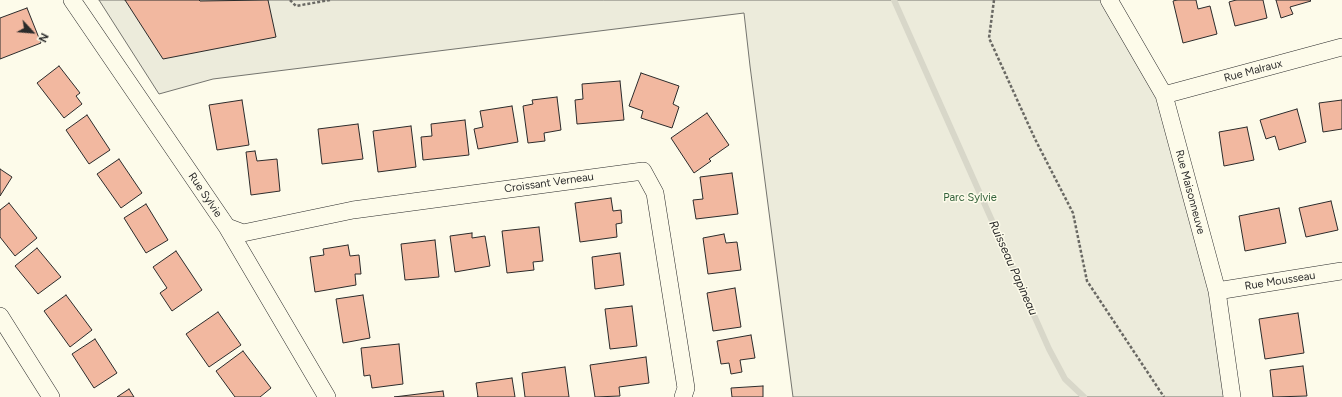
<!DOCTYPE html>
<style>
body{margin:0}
#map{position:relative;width:1342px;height:397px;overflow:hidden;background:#fdfbea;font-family:Figtree,sans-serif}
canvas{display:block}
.north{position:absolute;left:12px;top:12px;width:40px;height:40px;-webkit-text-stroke:3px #fdfbea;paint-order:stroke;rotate:116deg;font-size:11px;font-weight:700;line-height:16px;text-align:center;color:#2b2b2b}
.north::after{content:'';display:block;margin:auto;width:14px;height:18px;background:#2b2b2b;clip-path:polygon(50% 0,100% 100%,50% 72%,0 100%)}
</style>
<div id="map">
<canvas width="1342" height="397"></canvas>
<div class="north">N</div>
</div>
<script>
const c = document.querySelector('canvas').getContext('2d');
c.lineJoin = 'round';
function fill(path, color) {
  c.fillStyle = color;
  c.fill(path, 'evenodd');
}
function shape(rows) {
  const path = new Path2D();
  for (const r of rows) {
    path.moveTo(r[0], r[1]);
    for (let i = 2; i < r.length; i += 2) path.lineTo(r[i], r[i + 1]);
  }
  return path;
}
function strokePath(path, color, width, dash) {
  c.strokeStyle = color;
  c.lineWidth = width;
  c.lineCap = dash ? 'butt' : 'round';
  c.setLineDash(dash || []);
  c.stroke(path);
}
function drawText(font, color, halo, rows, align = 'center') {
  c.font = font + ' Figtree,sans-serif';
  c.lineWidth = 3;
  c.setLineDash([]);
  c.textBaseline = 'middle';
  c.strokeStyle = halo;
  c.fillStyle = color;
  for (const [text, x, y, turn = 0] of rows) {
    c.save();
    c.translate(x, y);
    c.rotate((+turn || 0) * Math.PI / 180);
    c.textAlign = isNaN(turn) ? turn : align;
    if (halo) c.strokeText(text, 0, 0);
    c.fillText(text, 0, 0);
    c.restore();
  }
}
const green = shape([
 [99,0,1109,0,1164,95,1217,291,1232,397,793,397,750,66,744,13,213,79,159,94,99,0]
]);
const stream = shape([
 [894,0,1049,349,1065,379,1084,397]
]);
const building = shape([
 [125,0,199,0,200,1,268,0,276,37,163,59,125,0],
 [1177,0,1196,0,1198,9,1210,6,1217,34,1183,43,1173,1,1177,0],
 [1236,0,1263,0,1267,18,1235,26,1229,2,1236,0],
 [1276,0,1310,0,1311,1,1290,7,1293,14,1281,18,1276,0],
 [27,8,41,43,0,59,0,18,27,8],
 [59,66,80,93,76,96,82,104,64,118,37,83,59,66],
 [641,73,679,86,673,104,679,107,672,128,641,118,643,111,629,106,641,73],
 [620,81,624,120,577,124,575,100,583,99,582,84,620,81],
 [557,97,561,130,544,133,545,141,528,143,523,106,533,104,532,100,557,97],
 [242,100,249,145,217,150,209,105,242,100],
 [1342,100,1342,129,1323,132,1319,103,1342,100],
 [512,106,518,142,478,149,474,129,483,127,480,111,512,106],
 [1297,109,1306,142,1279,150,1275,136,1266,139,1260,120,1297,109],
 [707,113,729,145,709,159,711,161,694,173,671,138,707,113],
 [87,115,110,150,89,164,66,130,87,115],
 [465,120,469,155,423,160,421,137,432,136,431,124,465,120],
 [358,124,363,159,322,164,318,129,358,124],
 [411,126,416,167,378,172,373,131,411,126],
 [1247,127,1254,160,1224,166,1219,132,1247,127],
 [255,151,257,161,277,159,280,191,251,195,246,152,255,151],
 [119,159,142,193,121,208,97,174,119,159],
 [0,169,12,177,0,196,0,169],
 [732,173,738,214,696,219,693,200,703,199,700,177,732,173],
 [611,198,613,211,621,210,622,223,616,224,617,237,580,242,575,203,611,198],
 [1331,201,1338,230,1306,237,1299,208,1331,201],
 [9,203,37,238,15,256,0,237,0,210,9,203],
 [146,204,168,240,146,253,124,218,146,204],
 [1279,208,1286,243,1245,251,1239,216,1279,208],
 [539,227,543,261,533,262,534,270,507,273,502,231,539,227],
 [472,233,472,238,485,236,490,266,455,272,450,236,472,233],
 [724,234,726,243,737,242,741,270,708,274,703,238,724,234],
 [435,240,439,277,405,280,401,244,435,240],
 [348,245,350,256,359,255,361,274,355,274,356,285,315,292,310,257,324,255,323,249,348,245],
 [37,248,61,277,38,294,15,266,37,248],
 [176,251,202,290,172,311,160,293,167,288,153,267,176,251],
 [620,253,624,285,595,289,592,257,620,253],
 [735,288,741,327,713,331,707,293,735,288],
 [66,295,92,330,70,347,44,311,66,295],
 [363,295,370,338,343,343,336,299,363,295],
 [632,306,637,346,610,349,605,309,632,306],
 [218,312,241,345,209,367,186,334,218,312],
 [1298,313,1304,353,1265,359,1259,319,1298,313],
 [751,335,755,358,740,360,742,372,731,374,729,363,721,364,717,341,751,335],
 [95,339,117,373,94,388,72,354,95,339],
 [399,344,403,384,372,388,370,375,364,376,361,348,399,344],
 [243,351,271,388,260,397,235,397,216,371,243,351],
 [646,357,649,383,619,387,620,396,595,397,590,365,646,357],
 [1303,366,1307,396,1273,397,1270,370,1303,366],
 [565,367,569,397,525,397,522,373,565,367],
 [512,378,515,397,477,397,478,397,476,383,512,378],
 [763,386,763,397,732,397,731,388,763,386],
 [129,389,134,397,117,397,129,389],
 [443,391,444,397,394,397,443,391]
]);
const path = shape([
 [290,0,296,6,330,0],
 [994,0,989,38,1035,139,1073,213,1087,281,1164,397]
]);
const street = shape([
 [72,0,227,227,327,397],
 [1109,0,1164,95,1217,291,1232,397],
 [1164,95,1342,47],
 [227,227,243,233,353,210,643,171,655,193,686,388,683,397],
 [1217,291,1342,271],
 [0,316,51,397]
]);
const streetNames = [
 ["Rue Malraux",1253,71,-15],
 ["Croissant Verneau",549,183,-8],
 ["Rue Maisonneuve",1190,192,75],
 ["Rue Sylvie",205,195,56],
 ["Rue Mousseau",1280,281,-9]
];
const parkNames = [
 ["Parc Sylvie",970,198]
];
const waterNames = [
 ["Ruisseau Papineau",1013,268,66]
];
fill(green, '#ecebdb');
strokePath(green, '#74746e', 1);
strokePath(stream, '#d8d7c9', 6);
fill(building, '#f2b8a0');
strokePath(building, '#2b2b2b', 1);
strokePath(street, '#2b2b2b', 18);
strokePath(path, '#6a6964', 2.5, [3, 2]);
strokePath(street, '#fdfbea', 17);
drawText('11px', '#2b2b2b', '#fdfbea', streetNames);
drawText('11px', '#34623c', '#fdfbea', parkNames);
drawText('italic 12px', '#2b2b2b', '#fdfbea', waterNames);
</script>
